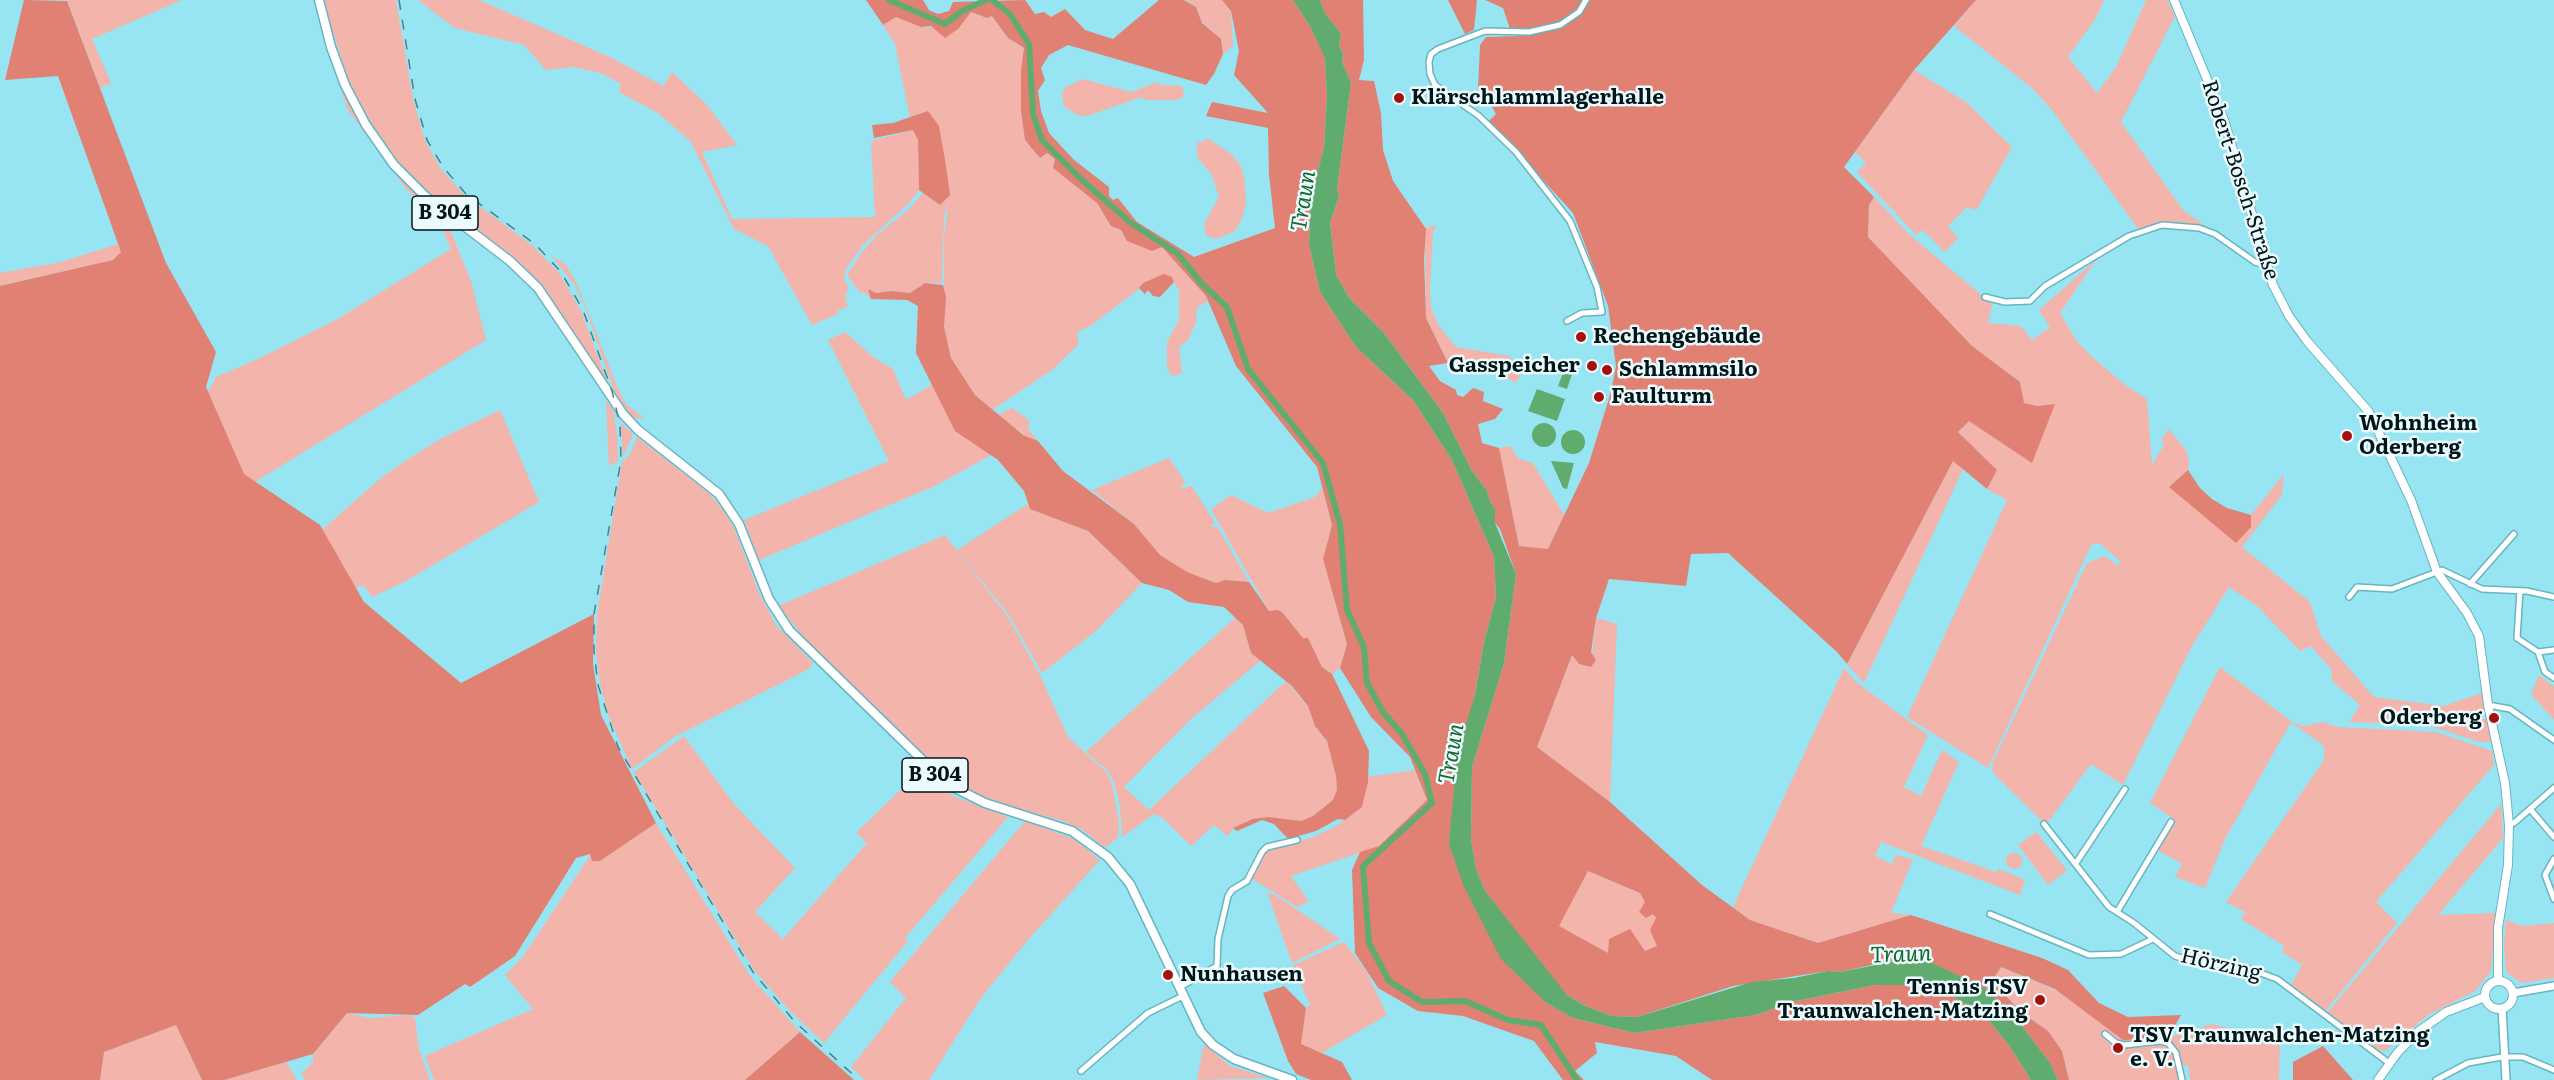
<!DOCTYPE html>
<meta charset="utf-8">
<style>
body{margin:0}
canvas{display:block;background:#97e5f2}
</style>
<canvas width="2554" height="1080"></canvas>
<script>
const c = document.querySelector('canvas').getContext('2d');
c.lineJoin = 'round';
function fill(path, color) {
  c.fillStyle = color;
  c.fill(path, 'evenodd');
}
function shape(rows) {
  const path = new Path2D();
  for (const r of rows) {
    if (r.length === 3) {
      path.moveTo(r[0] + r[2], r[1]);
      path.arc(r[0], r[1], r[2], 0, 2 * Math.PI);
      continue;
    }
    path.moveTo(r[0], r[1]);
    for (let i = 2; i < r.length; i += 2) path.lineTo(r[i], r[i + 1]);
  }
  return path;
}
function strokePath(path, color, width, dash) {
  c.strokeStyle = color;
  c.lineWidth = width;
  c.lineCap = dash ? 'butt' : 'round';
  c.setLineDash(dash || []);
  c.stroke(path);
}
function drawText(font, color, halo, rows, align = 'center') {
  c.font = font + ' Literata,serif';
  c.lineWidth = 5;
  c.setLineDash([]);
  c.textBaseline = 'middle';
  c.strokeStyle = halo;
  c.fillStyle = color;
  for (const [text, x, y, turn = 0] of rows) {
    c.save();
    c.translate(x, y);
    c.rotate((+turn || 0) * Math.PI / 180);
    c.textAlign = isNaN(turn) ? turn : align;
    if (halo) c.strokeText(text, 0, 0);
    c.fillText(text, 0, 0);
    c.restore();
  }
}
const green = shape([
 [67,0,182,0,92,39,111,83,100,88],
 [315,0,347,97,421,197,445,217,471,281,486,340,255,482,244,475,208,392,216,377,260,358,336,320,451,249,437,217,406,189,348,110,328,51],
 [323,0,396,0,413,99,425,141,441,169,464,195,533,246,559,273,581,311,608,384,541,285,513,257,428,192,397,162,371,122,349,83],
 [418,0,479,0,612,58,663,86,672,72,707,105,737,145,702,152,732,219,875,217,871,141,913,130,918,140,919,190,911,201,862,246,846,269,844,280,849,288,845,295,848,298,845,299,848,306,837,311,838,314,812,325,768,246,734,229,691,142,658,113,619,92,620,83,600,73,573,67,546,70,524,45,455,28],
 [1186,0,1222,0,1231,11,1233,46,1223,54,1221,39,1202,22,1196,7],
 [1976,0,2104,0,2096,18,2068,57,2097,93,2116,67,2146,0,2167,0,2175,16,2121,122,2183,210,2211,230,2188,224,2169,223,2139,230,2052,110,2032,88,1954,26],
 [971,12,986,18,992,16,1008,38,1024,49,1021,111,1025,140,1040,158,1047,153,1055,159,1053,168,1097,203,1111,226,1121,230,1127,241,1162,247,1206,296,1208,301,1197,307,1196,323,1188,340,1179,347,1182,373,1172,376,1167,367,1167,342,1179,320,1179,291,1172,277,1143,283,1139,289,1089,327,1078,331,1078,345,1052,370,992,410,975,395,951,358,944,327,944,238,948,204,944,216,942,283,925,283,910,293,891,291,876,293,868,290,871,299,864,292,860,293,847,275,861,253,878,234,909,209,923,193,940,205,920,113,910,118,895,44,883,25,896,17,921,27,958,29],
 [1914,70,1966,102,2012,147,1978,207,1974,210,1967,207,1948,226,1958,238,1945,252,1923,230,1916,235,1857,172,1866,163,1855,152],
 [1083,79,1131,92,1158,82,1160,85,1182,86,1184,96,1178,100,1146,100,1142,97,1087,116,1077,115,1064,106,1062,96,1064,88],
 [1209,139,1232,155,1241,166,1245,182,1246,202,1242,219,1235,231,1216,239,1206,235,1204,224,1219,197,1212,175,1197,157,1197,143],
 [1874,197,1910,235,1992,304,1988,323,2021,326,2032,340,2050,327,2039,310,2096,260,2060,313,2076,340,2090,355,2125,385,2147,399,2152,465,2164,445,2161,440,2169,429,2186,450,2189,460,2188,470,2169,487,2251,527,2251,515,2284,474,2282,495,2242,547,2310,602,2321,636,2374,697,2444,706,2482,693,2485,712,2482,713,2483,719,2487,719,2492,742,2479,742,2428,725,2349,722,2360,705,2332,681,2331,669,2311,646,2300,651,2257,606,2229,587,2192,646,2123,785,2091,764,2046,825,1993,773,1992,764,2087,563,2105,556,2117,565,2121,562,2100,543,2091,545,1988,768,1907,717,2007,500,1987,489,1997,470,1958,432,1969,420,2054,404,2037,406,2023,403,2020,382,1972,346,1868,237,1869,205],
 [1437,226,1433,231,1430,289,1431,308,1439,326,1456,347,1509,356,1523,371,1516,383,1496,372,1464,370,1448,363,1426,318,1425,227],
 [118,244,121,252,113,260,0,286,0,273,61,262],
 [551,255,566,265,578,286,618,389,626,404,644,418,633,418,615,393,585,307,576,287],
 [845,332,873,357,893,369,906,400,933,384,955,431,991,455,935,486,759,560,744,520,889,461,828,340],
 [606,401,613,410,617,433,618,461,609,466],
 [1012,408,1029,420,1029,430,1038,441,1024,435,998,415],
 [500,410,539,502,406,581,372,597,363,585,356,588,322,530,381,478,408,459,442,438],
 [621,423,633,434,623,457],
 [637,437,709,493,723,510,734,528,760,595,776,625,813,663,809,669,674,737,632,769,609,717,600,684,596,651,597,615,622,462,630,454],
 [1510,446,1519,459,1533,463,1564,515,1548,549,1519,546,1499,448],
 [1169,458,1186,483,1181,485,1184,489,1191,485,1215,523,1211,526,1213,528,1217,526,1249,582,1225,580,1217,583,1186,572,1160,555,1134,524,1092,490],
 [1953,461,1963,469,1864,683,1847,664],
 [1322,488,1332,525,1323,559,1347,644,1340,668,1332,674,1322,667,1308,638,1303,638,1282,612,1269,611,1211,509,1231,495,1268,513,1315,497],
 [1028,504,1030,509,1088,531,1142,583,1095,632,1042,673,1009,615,957,550],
 [945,535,1008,617,1040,675,1068,737,1107,773,1112,785,1119,822,1118,837,1109,845,1104,847,1081,829,1063,821,986,800,947,780,821,658,778,606],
 [1235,618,1243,625,1251,653,1261,660,1190,720,1124,787,1149,810,1286,681,1308,706,1315,726,1327,741,1336,776,1337,790,1333,800,1313,816,1301,821,1269,817,1233,828,1228,836,1214,825,1191,846,1163,818,1154,814,1122,837,1120,806,1114,783,1109,772,1086,752],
 [1596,618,1617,624,1610,802,1537,747,1572,655,1579,664,1591,667],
 [2220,667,2292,722,2303,726,2323,722,2338,727,2436,732,2492,751,2494,765,2376,902,2397,923,2323,1014,2290,987,2302,965,2282,952,2284,946,2241,919,2245,912,2226,902,2324,760,2324,747,2320,743,2291,722,2225,839,2205,888,2175,877,2182,864,2157,850,2175,820,2150,803],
 [1844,668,1856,682,1928,735,1904,787,1921,796,1942,750,1959,762,1921,846,1996,872,1999,869,2025,880,2020,895,1881,842,1875,856,1892,864,1896,855,1913,859,1891,913,1911,915,1818,943,1750,920,1733,907],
 [2539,675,2554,687,2554,720,2531,694],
 [684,736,734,804,795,868,755,912,783,939,867,843,856,833,922,769,953,796,1008,817,905,938,908,941,824,1043,789,1010,754,970,634,772],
 [1415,770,1427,800,1379,846,1291,876,1309,902,1297,907,1251,878,1267,849,1311,838,1335,827,1362,807,1368,777],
 [2501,804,2503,838,2438,915,2496,913,2491,971,2475,991,2428,1015,2385,1051,2370,1049,2326,1014],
 [1025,821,1074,839,1100,860,1027,941,981,998,929,1080,865,1080,851,1067,906,998,890,982],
 [656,823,750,976,800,1032,745,1080,434,1080,425,1056,533,1009,505,975,522,958,591,854,600,861],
 [2036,832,2067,870,2048,885,2018,845],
 [2014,861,8],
 [1588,871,1640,893,1656,918,1658,946,1645,952,1609,954,1558,926],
 [1267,892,1280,898,1340,939,1292,963],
 [2506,920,2523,926,2554,923,2554,978,2521,983,2506,972,2504,945],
 [1344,942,1366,971,1387,1015,1322,1053,1300,1044,1306,1008,1310,1005,1293,965],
 [2001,967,2168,1038,2212,1024,2280,1041,2279,1080,2190,1080,2188,1065,2183,1066,2184,1080,2069,1080,2062,1051,2048,1031,2021,1012,1992,981],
 [347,1013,369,1018,411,1015,415,1018,419,1049,430,1080,305,1080,301,1074,313,1062,313,1054],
 [176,1025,202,1080,100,1080,104,1052],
 [1204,1044,1230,1066,1269,1078,1197,1080],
 [286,1062,297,1080,224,1080]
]);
const forest = shape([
 [24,0,67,1,166,263,216,352,206,387,244,474,320,525,364,602,461,683,594,614,593,664,601,715,656,823,600,861,592,861,590,854,576,858,515,956,470,987,465,984,418,1015,347,1013,313,1054,224,1080,202,1080,176,1025,104,1052,100,1080,0,1080,0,286,113,260,121,252,58,76,5,80],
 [866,0,923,0,929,10,938,14,949,11,953,2,1025,0,1035,14,1044,12,1051,17,1065,9,1085,30,1113,39,1159,0,1184,0,1196,7,1202,23,1221,39,1223,54,1214,74,1206,85,1068,45,1049,55,1041,68,1045,80,1038,91,1041,111,1049,133,1074,160,1109,187,1109,196,1113,200,1118,198,1137,222,1194,257,1275,228,1269,175,1268,128,1206,116,1212,102,1268,113,1234,75,1239,51,1231,11,1222,0,1293,0,1310,26,1325,57,1327,96,1324,147,1311,197,1309,244,1320,292,1356,347,1413,400,1452,460,1494,557,1496,598,1484,642,1449,844,1545,1002,1573,1018,1634,1033,1756,1015,1791,1002,1875,985,1935,985,1986,1017,2009,1045,2031,1080,1712,1080,1676,1056,1595,1042,1597,1053,1575,1071,1584,1080,1563,1080,1534,1041,1463,1016,1418,1011,1378,988,1355,953,1352,870,1360,852,1379,846,1427,800,1410,757,1371,717,1340,668,1347,644,1323,559,1332,525,1317,467,1236,366,1206,296,1162,247,1152,251,1127,241,1121,230,1111,226,1097,203,1053,168,1055,159,1047,153,1040,158,1025,140,1021,111,1021,70,1024,48,1008,38,992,16,987,18,971,12,958,29,945,38,931,26,921,27,896,17,883,25],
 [1320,0,1363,0,1364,60,1359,80,1374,81,1381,113,1383,150,1393,181,1426,229,1424,260,1426,318,1448,363,1429,366,1440,381,1456,390,1457,395,1463,397,1473,388,1484,392,1483,401,1503,409,1495,419,1478,424,1482,443,1499,448,1519,546,1548,549,1589,463,1611,392,1616,366,1608,306,1573,213,1489,121,1496,114,1487,98,1469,107,1478,90,1480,45,1486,37,1520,36,1510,29,1503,8,1485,0,1976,0,1914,70,1844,167,1874,197,1869,205,1868,237,1972,346,2020,382,2024,403,2037,406,2055,404,2032,463,1969,421,1958,432,1997,470,1987,489,1953,461,1847,664,1837,652,1728,553,1691,554,1686,586,1609,579,1596,618,1591,652,1596,660,1591,667,1579,664,1572,655,1537,747,1610,802,1702,885,1750,920,1818,943,1911,915,2042,958,2068,970,2099,1003,2128,1017,2181,1015,2168,1038,2123,1040,2055,989,2001,967,1992,981,2021,1012,2048,1031,2062,1051,2069,1080,2058,1080,2050,1063,2012,1013,1986,989,1890,961,1840,972,1828,971,1733,986,1637,1017,1612,1016,1585,1006,1567,995,1542,966,1485,891,1476,869,1471,840,1472,767,1504,663,1516,574,1500,529,1495,523,1495,508,1490,502,1487,491,1472,471,1443,413,1384,333,1350,299,1336,275,1330,222,1339,197,1337,189,1351,83,1342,62,1343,53,1339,46,1341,34,1325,13],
 [1588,871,1640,893,1645,902,1639,912,1646,918,1653,914,1656,918,1650,930,1657,946,1645,951,1630,929,1609,939,1608,953,1559,926],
 [1448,0,1477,0,1474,30,1465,34],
 [928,111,939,126,946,166,950,195,940,205,919,190,918,140,913,130,874,138,872,125,893,123],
 [1164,274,1172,277,1174,282,1160,297,1153,296,1148,290,1145,294,1139,288,1143,283],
 [925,283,943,285,946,297,944,327,951,358,975,395,1023,435,1038,441,1063,471,1134,524,1160,555,1187,572,1216,583,1225,580,1249,582,1269,611,1277,610,1282,612,1303,638,1308,638,1322,667,1332,674,1369,751,1368,782,1362,807,1345,820,1338,819,1316,831,1288,839,1274,824,1262,820,1237,831,1233,828,1253,819,1269,817,1301,821,1313,816,1333,800,1337,790,1336,776,1327,741,1315,726,1308,706,1292,686,1251,653,1243,625,1224,607,1188,602,1169,590,1142,583,1088,531,1030,509,1024,491,998,460,955,431,916,353,918,306,907,300,871,299,868,289,876,293,891,291,910,293],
 [2188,470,2200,488,2212,499,2227,508,2251,515,2251,527,2236,543,2169,487],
 [1284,986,1306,1008,1301,1044,1342,1062,1352,1080,1311,1080,1296,1074,1288,1061,1263,993],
 [800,1032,854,1080,745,1080],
 [2323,1046,2353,1080,2293,1080,2293,1062]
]);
const water = shape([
 [1293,0,1320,0,1325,13,1341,34,1339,46,1343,53,1342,62,1351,83,1337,189,1339,197,1330,222,1336,275,1350,299,1384,333,1443,413,1472,471,1487,491,1490,502,1495,508,1495,523,1516,574,1504,663,1472,767,1471,840,1476,869,1485,891,1567,995,1585,1006,1612,1016,1637,1017,1752,982,1794,978,1828,971,1840,972,1907,959,1924,959,1986,989,2012,1013,2050,1063,2058,1080,2031,1080,2009,1045,1986,1017,1935,985,1875,985,1791,1002,1756,1015,1634,1033,1573,1018,1545,1002,1501,959,1464,887,1449,844,1457,754,1475,695,1484,642,1496,598,1494,557,1452,460,1413,400,1356,347,1320,292,1309,244,1311,197,1324,147,1327,96,1325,58,1310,26],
 [1565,368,1573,371,1567,389,1558,386],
 [1537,389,1565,399,1557,421,1528,411],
 [1544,435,12],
 [1573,442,12],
 [1551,461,1574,463,1567,489,1563,488]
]);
const canal = shape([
 [889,0,945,24,962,11,986,0],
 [992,0,1010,14,1029,44,1033,114,1042,140,1082,180,1131,223,1177,253,1202,284,1227,307,1248,369,1323,463,1340,524,1347,610,1364,647,1367,683,1383,712,1402,734,1425,774,1432,803,1363,866,1369,943,1389,981,1422,1002,1465,1001,1508,1020,1541,1025,1577,1080]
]);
const minor = shape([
 [1985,297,2005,302,2030,301,2045,286,2129,236,2162,225,2199,228,2215,234,2255,262,2265,265],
 [1567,321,1582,313,1602,312,1597,287,1570,221,1516,152,1479,116,1435,85,1430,74,1429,62,1431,54,1438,49,1485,31,1529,32,1560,25,1579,12,1586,0],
 [2470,584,2514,534],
 [2520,591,2517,638,2538,652,2545,672,2554,678],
 [2349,597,2357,587,2392,589,2442,570,2482,589,2527,591,2554,597],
 [2538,652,2554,650],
 [2488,705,2510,709,2554,740],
 [2530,809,2554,837],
 [2044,824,2109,907,2134,923,2175,956,2194,962,2244,967,2277,979,2389,1063],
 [2509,825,2514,823,2554,788],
 [2554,859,2545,875,2554,899],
 [2076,863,2125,789],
 [2117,912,2171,822],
 [1990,914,2089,955,2121,954,2153,939],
 [1180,987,1217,966,1218,939,1228,896,1232,890,1247,881,1262,852,1267,847,1297,840],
 [2105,1034,2116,1043,2124,1045,2161,1041,2168,1043,2176,1053,2182,1080],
 [1081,1071,1148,1013,1183,996],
 [2436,1080,2468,1063,2502,1057,2523,1057,2554,1070]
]);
const tertiary = shape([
 [2513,993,2554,986],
 [2502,1008,2506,1080]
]);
const secondary = shape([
 [2174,0,2224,120,2273,285,2289,316,2307,341,2369,412,2411,500,2437,572,2467,613,2479,636,2488,705,2505,783,2509,825,2508,865,2498,928,2498,980],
 [2499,995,14],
 [2378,1080,2398,1052,2419,1031,2446,1012,2485,997]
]);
const primary = shape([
 [319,0,331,47,345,85,366,125,394,165,425,196,510,261,538,288,623,414,638,430,719,494,739,524,769,599,789,630,947,784,985,803,1072,831,1108,857,1130,884,1201,1032,1213,1045,1234,1059,1292,1080]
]);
const rail = shape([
 [399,0,415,99,427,140,443,167,466,194,535,244,561,272,583,310,612,391,620,425,621,460,594,614,594,651,598,685,618,747,753,972,795,1022,859,1080]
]);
const markers = [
 [1399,98,6,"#a6110e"],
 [1581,337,6,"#a6110e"],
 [1592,366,6,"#a6110e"],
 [1607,370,6,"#a6110e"],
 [1599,397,6,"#a6110e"],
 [2347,436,6,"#a6110e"],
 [2494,718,6,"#a6110e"],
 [1168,975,6,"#a6110e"],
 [2040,1000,6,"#a6110e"],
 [2118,1048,6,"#a6110e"]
];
const shields = [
 [445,213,66],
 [935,775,66]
];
const shieldNames = [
 ["B 304",445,213],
 ["B 304",935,775]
];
const poiNames = [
 ["Klärschlammlagerhalle",1411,98],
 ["Rechengebäude",1593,337],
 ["Gasspeicher",1580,366,"right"],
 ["Schlammsilo",1619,370],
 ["Faulturm",1611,397],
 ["Wohnheim",2359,424],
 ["Oderberg",2359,448],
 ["Oderberg",2482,718,"right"],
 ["Nunhausen",1180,975],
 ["Tennis TSV",2028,988,"right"],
 ["Traunwalchen-Matzing",2028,1012,"right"],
 ["TSV Traunwalchen-Matzing",2130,1036],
 ["e. V.",2130,1060]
];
const streetNames = [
 ["Robert-Bosch-Straße",2240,180,72],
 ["Hörzing",2221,965,13]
];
const waterNames = [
 ["Traun",1304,201,-81],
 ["Traun",1452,754,-80],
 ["Traun",1901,955,-2]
];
fill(green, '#f3b4ab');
fill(forest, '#e08174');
fill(water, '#5fac6e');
strokePath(canal, '#5fac6e', 6);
strokePath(minor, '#67b5c1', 8);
strokePath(tertiary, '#67b5c1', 10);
strokePath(secondary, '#67b5c1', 10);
strokePath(primary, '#67b5c1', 11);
strokePath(minor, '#fff', 5);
strokePath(tertiary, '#fff', 7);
strokePath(secondary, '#fff', 8);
strokePath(primary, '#fff', 8);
strokePath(rail, '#4d8088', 1.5, [10, 10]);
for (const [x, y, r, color] of markers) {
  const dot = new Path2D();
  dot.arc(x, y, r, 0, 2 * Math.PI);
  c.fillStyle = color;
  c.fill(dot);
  strokePath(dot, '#ecfafd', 2);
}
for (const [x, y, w] of shields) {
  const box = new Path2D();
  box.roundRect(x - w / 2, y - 17, w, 34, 4.5);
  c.fillStyle = '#ecfafd';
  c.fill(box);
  strokePath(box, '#00171a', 1.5);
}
drawText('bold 20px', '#00171a', null, shieldNames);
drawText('bold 21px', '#00171a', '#ecfafd', poiNames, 'left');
drawText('21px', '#00171a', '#ecfafd', streetNames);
drawText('italic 22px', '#14682e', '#ecfafd', waterNames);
</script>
